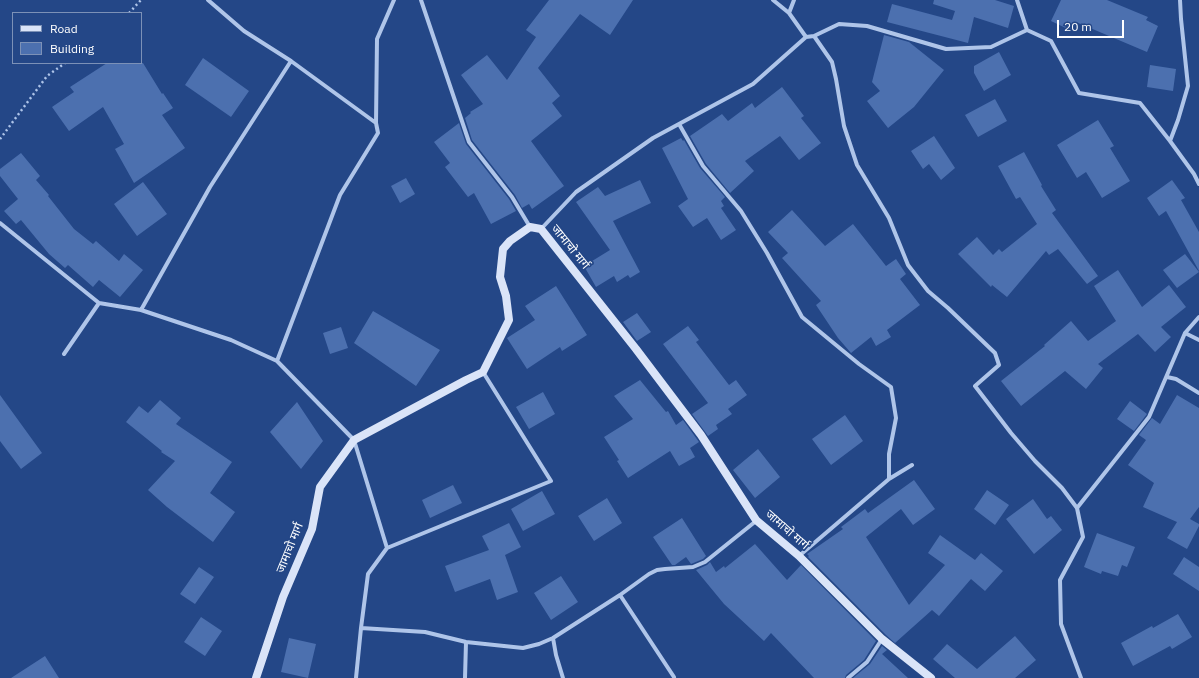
<!DOCTYPE html>
<meta charset="utf-8">
<style>
body{margin:0}
#map{position:relative;width:1199px;height:678px;overflow:hidden;background:#244787;font-family:"IBM Plex Sans",sans-serif}
canvas{display:block}
.legend{position:absolute;left:12px;top:12px;width:130px;height:52px;box-sizing:border-box;background:#244787;border:1px solid #7c91b7;margin:0;padding:5px 7px;list-style:none;font-size:12px;color:#fff}
.legend li{display:flex;align-items:center;gap:8px;height:20px}
.legend b{width:20px;border:1px solid #7c91b7}
.scale{position:absolute;left:1057px;top:20px;width:67px;height:18px;box-sizing:border-box;border:2px solid #fff;border-top:0;padding-left:5px;font-size:12px;line-height:14px;white-space:nowrap;color:#fff;-webkit-text-stroke:3px #244787;paint-order:stroke}
</style>
<div id="map">
<canvas width="1199" height="678"></canvas>
<ul class="legend">
<li><b style="height:5px;background:#dae4f8"></b>Road</li>
<li><b style="height:11px;background:#4c70af"></b>Building</li>
</ul>
<div class="scale">20 m</div>
</div>
<script>
const c = document.querySelector('canvas').getContext('2d');
c.lineJoin = 'round';
function fill(path, color) {
  c.fillStyle = color;
  c.fill(path, 'evenodd');
}
function shape(rows) {
  const path = new Path2D();
  for (const r of rows) {
    path.moveTo(r[0], r[1]);
    for (let i = 2; i < r.length; i += 2) path.lineTo(r[i], r[i + 1]);
  }
  return path;
}
function strokePath(path, color, width, dash) {
  c.strokeStyle = color;
  c.lineWidth = width;
  c.lineCap = dash ? 'butt' : 'round';
  c.setLineDash(dash || []);
  c.stroke(path);
}
function drawText(font, color, halo, rows, align = 'center') {
  c.font = font + ' "IBM Plex Sans","Noto Sans Devanagari",sans-serif';
  c.lineWidth = 3.5;
  c.setLineDash([]);
  c.textBaseline = 'middle';
  c.strokeStyle = halo;
  c.fillStyle = color;
  for (const [text, x, y, turn = 0] of rows) {
    c.save();
    c.translate(x, y);
    c.rotate((+turn || 0) * Math.PI / 180);
    c.textAlign = isNaN(turn) ? turn : align;
    if (halo) c.strokeText(text, 0, 0);
    c.fillText(text, 0, 0);
    c.restore();
  }
}
const building = shape([
 [549,0,633,0,610,35,580,14,538,68,560,96,552,103,562,116,531,141,564,186,532,209,529,204,522,208,515,195,472,140,465,118,471,113,470,112,483,104,461,75,487,55,507,80,536,37,526,30],
 [934,0,995,0,1014,6,1008,28,974,17,968,43,887,22,892,4,952,20,955,11,933,4],
 [1061,0,1107,0,1148,17,1146,20,1158,26,1147,52,1076,22,1072,31,1051,21],
 [884,35,909,42,944,70,914,107,888,128,867,101,880,91,872,82],
 [999,52,1011,75,984,91,974,73,974,66],
 [203,58,249,91,231,117,185,85],
 [107,63,143,63,162,94,163,93,173,108,162,115,185,148,134,183,115,149,124,144,103,107,69,131,52,107,74,92,70,87],
 [1150,65,1176,69,1173,91,1147,87],
 [782,87,804,116,801,118,821,143,799,160,780,136,745,161,754,171,730,193,706,164,690,136,722,114,728,121,752,103,755,108],
 [995,99,1007,121,978,137,965,115],
 [1098,120,1114,146,1110,148,1130,181,1102,198,1086,172,1077,178,1057,145],
 [459,123,466,144,509,199,516,211,491,224,474,193,468,197,445,167,450,163,434,142],
 [934,136,955,168,941,180,929,164,923,169,911,151],
 [681,138,683,141,684,140,700,168,725,197,721,201,724,206,721,208,736,230,721,240,707,218,693,227,678,206,688,199,662,148],
 [1024,152,1042,185,1041,186,1056,210,1052,213,1098,276,1087,284,1058,249,1049,255,1046,251,1007,297,992,285,991,287,958,254,977,237,993,255,999,249,1002,252,1037,224,1020,197,1016,199,998,166],
 [21,153,40,176,36,180,49,195,48,196,74,229,93,244,96,241,119,261,124,254,143,270,120,297,99,280,93,287,68,265,65,268,49,254,21,220,16,224,4,211,18,199,0,176,0,169],
 [406,178,415,194,400,203,391,186],
 [640,180,651,203,613,221,640,272,630,278,628,275,617,282,614,276,596,287,584,266,610,250,576,202,598,187,605,196],
 [1172,180,1185,198,1181,200,1199,232,1199,271,1166,211,1159,216,1147,198],
 [143,182,167,214,137,236,114,204],
 [792,210,825,246,853,224,886,266,896,259,906,274,900,279,920,305,887,330,891,337,876,346,871,337,851,353,838,338,816,305,821,301,782,258,788,253,768,232],
 [1185,254,1199,272,1177,288,1163,270],
 [1118,270,1142,307,1169,285,1186,307,1161,327,1171,337,1155,352,1138,334,1098,364,1103,368,1086,389,1065,371,1021,406,1001,381,1045,346,1044,345,1071,321,1088,341,1116,321,1094,286],
 [556,286,587,335,562,351,560,347,527,369,507,338,535,320,525,306],
 [373,311,440,350,416,386,354,343],
 [637,313,651,332,637,341,623,322],
 [688,326,699,340,696,342,729,385,736,380,747,395,728,409,732,414,716,425,718,429,708,436,692,414,708,403,663,344],
 [341,327,348,348,330,354,323,333],
 [640,380,666,412,668,411,676,425,683,420,699,442,690,448,695,457,679,466,670,451,628,478,617,461,619,460,604,437,633,419,614,396],
 [543,392,555,414,529,429,516,407],
 [0,395,42,453,21,469,0,441],
 [1177,395,1199,408,1199,507,1190,519,1199,524,1199,526,1187,549,1167,538,1177,522,1143,507,1154,483,1128,465,1146,440,1139,435,1152,418,1160,424],
 [160,400,181,418,176,424,232,462,210,493,235,512,213,542,167,507,148,490,175,461,161,452,162,451,126,422,139,406,148,413],
 [1130,401,1147,414,1134,431,1117,419],
 [297,402,323,441,301,469,270,432],
 [845,415,863,441,831,465,812,439],
 [758,449,780,477,755,498,733,470],
 [914,480,935,509,913,525,901,509,866,537,909,605,945,565,928,553,940,535,975,560,981,553,1003,571,985,591,971,579,939,616,932,610,895,643,886,635,808,557,809,556,807,554,843,529,841,527,865,509,868,513],
 [453,485,462,503,430,518,422,500],
 [987,490,1009,505,995,525,974,509],
 [542,491,555,514,523,531,511,509],
 [607,498,622,523,594,541,578,516],
 [1033,499,1047,519,1051,516,1062,530,1034,554,1006,519],
 [682,518,706,556,703,559,691,564,686,557,675,565,672,565,653,537],
 [509,523,521,547,505,555,518,592,497,600,490,579,455,592,445,566,489,550,482,536],
 [1097,533,1135,547,1127,567,1122,565,1118,576,1102,571,1101,574,1084,567],
 [755,544,787,580,801,565,876,641,864,660,846,675,845,678,814,678,771,633,764,641,724,604,696,570,707,565,710,562,716,572,724,566,725,568],
 [1184,557,1199,567,1199,591,1173,574],
 [199,567,214,577,195,604,180,594],
 [561,576,578,602,551,620,534,593],
 [1178,614,1192,637,1172,649,1170,646,1133,666,1121,643,1152,626,1153,628],
 [201,617,222,631,205,656,184,642],
 [1015,636,1036,660,1015,678,955,678,933,659,947,644,977,669],
 [289,638,316,644,308,678,281,672],
 [882,646,887,650,882,654,908,678,853,678,870,664],
 [45,656,59,678,11,678]
]);
const path = shape([
 [129,13,141,0],
 [0,139,47,76,65,63]
]);
const street = shape([
 [208,0,244,31,291,61,376,123,378,133,340,195,277,361],
 [421,0,469,142,512,197,530,227],
 [1017,0,1027,30],
 [789,13,794,0],
 [814,36,832,62,836,79,844,126,857,165,889,218,908,265,928,291,948,308,995,353,999,365,975,386,1011,433,1035,461,1062,488,1077,508],
 [806,37,814,36,839,24,867,26,946,49,991,47,1027,30,1051,41,1079,93,1140,103,1170,141,1194,174,1199,184],
 [376,123,377,39,394,0],
 [679,124,703,166,741,211,767,253,802,317,859,364,891,387,896,418,889,454,889,479],
 [1170,141,1178,120,1188,86,1181,19,1180,0],
 [0,223,99,303,141,310,231,340,277,361,354,440,387,548,551,481,483,372],
 [541,229,576,192,653,138,753,84,806,37,789,13,773,0],
 [141,310,210,187,291,61],
 [1185,333,1199,340],
 [64,354,99,303],
 [1167,377,1176,379,1199,393],
 [799,556,889,479,912,465],
 [620,595,674,677],
 [361,628,425,632,466,642,523,648,539,644,553,638,620,595,649,574,657,570,665,569,693,567,705,562,756,521],
 [553,638,556,655,563,678],
 [356,678,361,628,368,574,387,548],
 [465,678,466,642],
 [848,678,867,662,882,639],
 [1081,678,1061,624,1060,580,1083,537,1077,508,1149,417,1185,333,1199,317]
]);
const secondary = shape([
 [256,678,283,597,312,529,320,487,354,440,466,380,483,372,509,320,506,296,500,277,503,249,510,241,530,227,541,229,636,349,701,435,756,520,799,556,882,639,931,678]
]);
const streetNames = [
 ["जामाचो मार्ग",570,247,51],
 ["जामाचो मार्ग",787,530,41],
 ["जामाचो मार्ग",290,548,-68]
];
fill(building, '#4c70af');
strokePath(path, '#afc5e9', 2.5, [2, 3]);
strokePath(street, '#afc5e9', 4);
strokePath(secondary, '#dae4f8', 8);
drawText('12px', '#fff', '#244787', streetNames);
</script>
